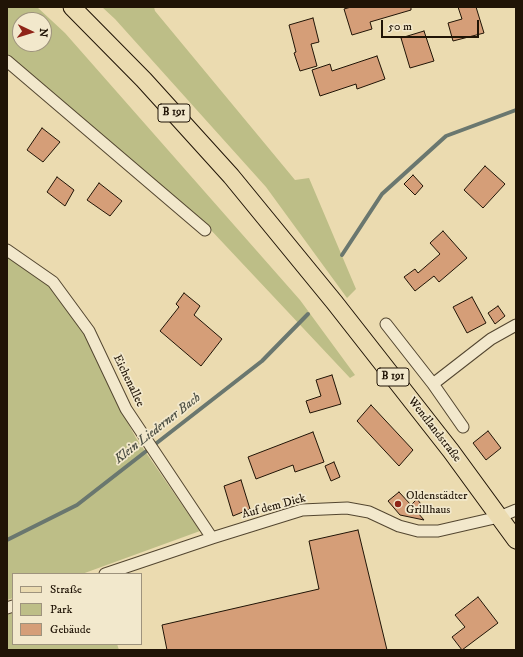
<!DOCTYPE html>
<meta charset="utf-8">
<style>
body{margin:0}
#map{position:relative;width:523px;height:657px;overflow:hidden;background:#ebdbb0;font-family:"IM FELL DW Pica",serif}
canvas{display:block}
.frame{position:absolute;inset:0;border:8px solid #201406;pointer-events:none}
.legend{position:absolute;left:12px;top:573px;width:130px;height:72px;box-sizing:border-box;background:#f2e8cc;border:1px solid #9e937d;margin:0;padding:5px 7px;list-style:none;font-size:12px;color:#201406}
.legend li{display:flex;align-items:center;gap:8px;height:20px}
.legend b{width:20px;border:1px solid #9e937d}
.north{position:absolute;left:12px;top:12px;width:40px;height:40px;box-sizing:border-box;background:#f2e8cc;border:1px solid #9e937d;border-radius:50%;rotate:94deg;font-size:11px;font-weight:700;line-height:16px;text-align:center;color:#201406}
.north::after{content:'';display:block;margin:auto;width:14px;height:18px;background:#8f2418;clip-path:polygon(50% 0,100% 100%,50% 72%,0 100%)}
.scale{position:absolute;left:381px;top:20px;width:98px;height:18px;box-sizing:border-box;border:2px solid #201406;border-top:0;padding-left:5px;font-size:12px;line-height:14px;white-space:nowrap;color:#201406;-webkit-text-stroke:3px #f2e8cc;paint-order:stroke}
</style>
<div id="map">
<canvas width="523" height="657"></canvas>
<div class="frame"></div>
<ul class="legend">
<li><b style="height:5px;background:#ebdbb0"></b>Straße</li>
<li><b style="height:11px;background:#bdbe87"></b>Park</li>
<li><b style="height:11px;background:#d59e78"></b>Gebäude</li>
</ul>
<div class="north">N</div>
<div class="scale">50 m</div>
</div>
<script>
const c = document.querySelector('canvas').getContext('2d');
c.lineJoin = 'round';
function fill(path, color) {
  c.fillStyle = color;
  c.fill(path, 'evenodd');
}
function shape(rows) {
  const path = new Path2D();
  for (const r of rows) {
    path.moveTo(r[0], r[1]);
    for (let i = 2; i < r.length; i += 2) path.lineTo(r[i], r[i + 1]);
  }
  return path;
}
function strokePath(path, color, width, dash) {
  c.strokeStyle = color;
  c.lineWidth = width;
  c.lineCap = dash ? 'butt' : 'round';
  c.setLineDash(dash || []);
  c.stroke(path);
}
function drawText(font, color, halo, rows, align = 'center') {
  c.font = font + ' "IM FELL DW Pica",serif';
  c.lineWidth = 3.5;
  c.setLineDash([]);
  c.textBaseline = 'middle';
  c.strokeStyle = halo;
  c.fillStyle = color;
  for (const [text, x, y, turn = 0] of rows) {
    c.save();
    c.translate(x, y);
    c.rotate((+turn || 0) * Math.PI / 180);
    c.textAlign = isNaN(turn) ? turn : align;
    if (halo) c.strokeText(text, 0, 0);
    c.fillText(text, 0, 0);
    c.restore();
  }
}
const green = shape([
 [7,7,37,7,65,33,300,300,355,375,350,378,209,228,7,55],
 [20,20,44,20,44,44,20,44],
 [102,7,154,7,155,11,295,180,309,178,356,289,347,298,266,187,115,19],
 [7,257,50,287,86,336,123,414,136,438,200,531,82,574,13,574,13,598,7,600],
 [13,613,13,644,117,644,119,650,7,650,7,615]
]);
const stream = shape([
 [342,255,382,194,446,136,516,110],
 [7,540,77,505,262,361,308,314]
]);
const building = shape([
 [351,7,411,7,411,10,370,22,372,29,352,35,344,9,351,7],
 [458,7,476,7,484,33,453,41,448,23,462,19,458,7],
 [313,18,319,42,311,44,317,66,300,71,294,53,296,52,289,25,313,18],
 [424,31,434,61,410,68,401,38,424,31],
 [377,56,385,79,357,89,356,84,320,96,312,70,330,64,332,71,377,56],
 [42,128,60,142,43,162,27,150,42,128],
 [485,166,505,184,483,208,464,190,485,166],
 [413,175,423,186,415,195,404,184,413,175],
 [57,177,74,190,65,206,47,192,57,177],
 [99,183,122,201,110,216,87,200,99,183],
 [443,231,467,258,439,282,434,276,415,291,404,277,415,269,418,273,440,254,430,243,443,231],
 [184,293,200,306,194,315,222,339,201,366,160,331,179,307,176,304,184,293],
 [472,297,486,323,467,333,453,307,472,297],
 [498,306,505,316,495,324,488,313,498,306],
 [332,375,341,404,310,413,306,401,321,396,316,380,332,375],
 [371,405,413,450,399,466,357,421,371,405],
 [488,431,501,448,486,460,473,443,488,431],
 [313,432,324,462,295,472,293,465,256,479,248,457,313,432],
 [334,462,340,477,331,481,325,466,334,462],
 [241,480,250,509,233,516,224,486,241,480],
 [399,492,411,505,417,499,424,508,418,513,424,520,400,515,388,501,399,492],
 [358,530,387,650,167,650,162,625,319,589,309,541,358,530],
 [478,597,498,623,462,650,452,637,465,627,455,615,478,597]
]);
const street = shape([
 [7,61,205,230],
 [7,250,53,282,89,331,126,409,212,538],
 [386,324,433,384,491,339,516,325],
 [433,384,463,427],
 [105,574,212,538,302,510,347,508,369,512,399,526,418,531,438,531,499,517,516,510],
 [7,608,13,606]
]);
const primary = shape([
 [72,7,144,80,231,176,335,303,451,451,516,540]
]);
const markers = [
 [398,504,4,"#8f2418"]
];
const shields = [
 [174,113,32],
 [393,377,32]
];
const shieldNames = [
 ["B 191",174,113],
 ["B 191",393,377]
];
const streetNames = [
 ["Eichenallee",128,381,64],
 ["Wendlandstraße",434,430,52],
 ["Auf dem Diek",274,507,-15]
];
const poiNames = [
 ["Oldenstädter",406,497],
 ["Grillhaus",406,511]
];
const waterNames = [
 ["Klein Liederner Bach",158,429,-38]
];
fill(green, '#bdbe87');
strokePath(stream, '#6a776f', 4);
fill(building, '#d59e78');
strokePath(building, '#201406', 1);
strokePath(street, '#534630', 13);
strokePath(primary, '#201406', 19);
strokePath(street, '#f2e8cc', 11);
strokePath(primary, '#ebdbb0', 17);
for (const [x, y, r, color] of markers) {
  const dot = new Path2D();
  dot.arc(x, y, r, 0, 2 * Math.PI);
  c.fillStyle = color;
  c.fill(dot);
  strokePath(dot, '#f2e8cc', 1.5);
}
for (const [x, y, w] of shields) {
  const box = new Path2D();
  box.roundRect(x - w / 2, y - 9, w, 18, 3);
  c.fillStyle = '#f2e8cc';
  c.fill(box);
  strokePath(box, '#201406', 1);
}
drawText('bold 11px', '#201406', null, shieldNames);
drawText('12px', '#201406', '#f2e8cc', streetNames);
drawText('12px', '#201406', '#f2e8cc', poiNames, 'left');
drawText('italic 13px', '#4b4e43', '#f2e8cc', waterNames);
</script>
